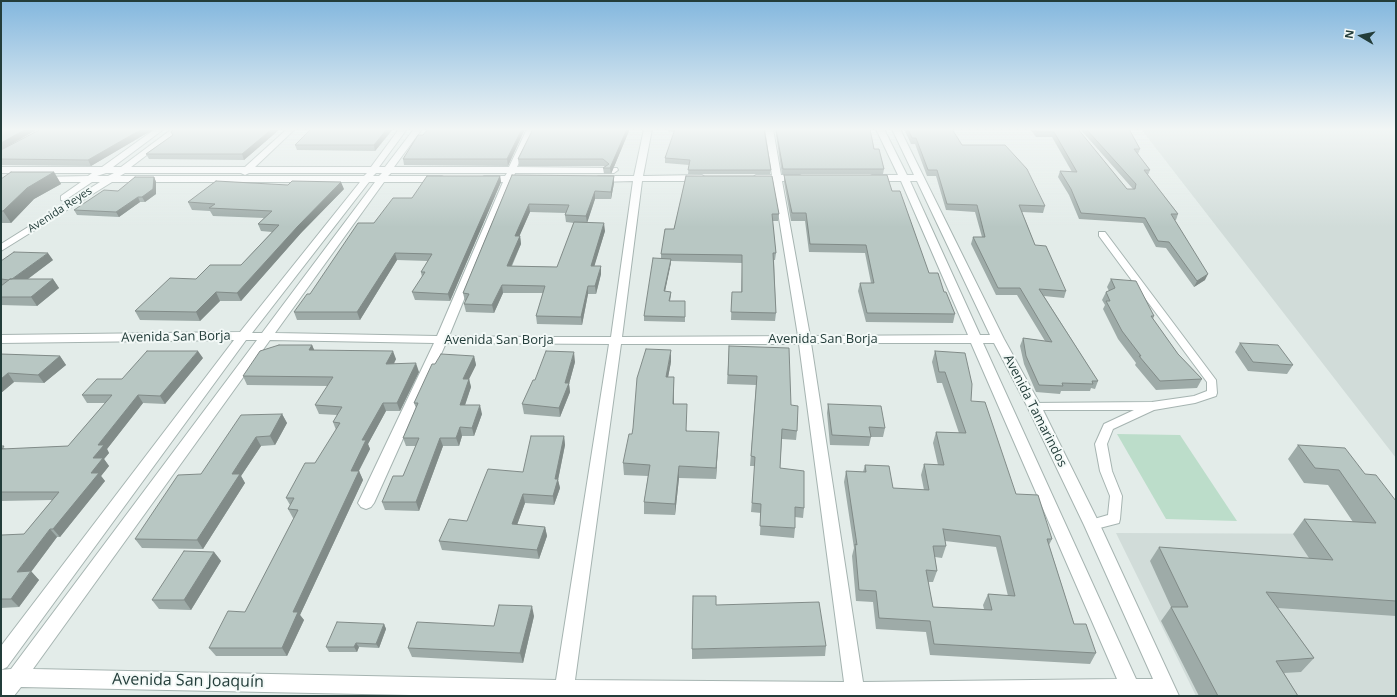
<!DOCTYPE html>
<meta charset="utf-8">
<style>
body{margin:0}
#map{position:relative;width:1397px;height:697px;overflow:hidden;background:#e3ece9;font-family:"Open Sans",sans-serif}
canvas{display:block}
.frame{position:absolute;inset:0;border:2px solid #233d3a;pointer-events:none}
.north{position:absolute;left:1341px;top:16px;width:40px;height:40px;-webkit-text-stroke:3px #f3f9f7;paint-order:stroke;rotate:279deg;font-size:11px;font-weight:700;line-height:16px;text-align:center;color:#233d3a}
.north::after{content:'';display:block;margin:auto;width:14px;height:18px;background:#233d3a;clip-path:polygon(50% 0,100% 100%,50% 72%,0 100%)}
</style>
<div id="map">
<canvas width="1397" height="697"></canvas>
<div class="frame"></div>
<div class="north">N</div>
</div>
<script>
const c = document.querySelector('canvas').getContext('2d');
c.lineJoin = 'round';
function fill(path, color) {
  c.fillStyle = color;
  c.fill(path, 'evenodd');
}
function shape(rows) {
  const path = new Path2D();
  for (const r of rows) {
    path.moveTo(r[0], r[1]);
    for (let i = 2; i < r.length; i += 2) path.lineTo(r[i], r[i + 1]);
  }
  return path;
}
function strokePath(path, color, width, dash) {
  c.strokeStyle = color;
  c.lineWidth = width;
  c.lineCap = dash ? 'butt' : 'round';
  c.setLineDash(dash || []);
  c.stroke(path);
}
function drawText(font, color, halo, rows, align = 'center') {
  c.font = font + ' "Open Sans",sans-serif';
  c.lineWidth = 4;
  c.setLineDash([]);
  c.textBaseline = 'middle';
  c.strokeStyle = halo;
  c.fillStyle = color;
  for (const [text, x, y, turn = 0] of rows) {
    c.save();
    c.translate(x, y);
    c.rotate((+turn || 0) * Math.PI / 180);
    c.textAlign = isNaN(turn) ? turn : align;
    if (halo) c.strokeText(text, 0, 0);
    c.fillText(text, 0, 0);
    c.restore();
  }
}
const built = shape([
 [1141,129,1396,129,1396,458],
 [1116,533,1396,534,1396,696,1196,696]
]);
const green = shape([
 [1117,434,1180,435,1237,521,1166,519]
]);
const lane = shape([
 [1099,232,1105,232,1216,380,1217,393,1216,396,1195,403,1154,410,1113,429,1107,444,1112,471,1122,496,1120,519,1119,523,1092,530,1087,529,1086,525,1087,521,1108,515,1110,496,1100,471,1095,444,1104,424,1134,410,1034,410,1030,409,1029,406,1030,403,1152,402,1194,396,1207,391,1207,382,1099,236,1099,232]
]);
const street = shape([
 [155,129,164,129,113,167,121,167,172,129,181,129,131,167,245,167,287,129,295,129,255,167,371,167,399,129,407,129,379,167,385,167,414,129,422,129,394,167,509,167,527,129,535,129,517,167,617,168,618,170,614,173,515,173,514,176,526,176,530,179,526,182,512,182,449,336,534,337,611,337,633,181,598,182,594,179,598,176,634,176,644,129,652,129,643,176,702,175,706,178,702,181,642,181,622,337,798,336,773,181,756,181,752,178,756,175,772,175,765,129,773,129,781,175,800,175,804,178,800,181,782,181,810,336,968,335,901,181,872,181,868,178,872,175,898,175,876,129,884,129,907,175,914,175,892,129,900,129,1004,339,1041,406,1100,525,1179,696,459,696,21,687,14,696,1,696,1,670,11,669,257,340,246,340,7,667,1,670,1,646,234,340,1,343,1,335,240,332,360,182,112,182,1,251,1,244,100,182,92,182,64,201,61,200,61,196,81,182,42,182,38,179,39,177,88,176,92,173,1,173,1,167,102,167,155,129],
 [106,173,114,173,108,176,97,176,106,173],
 [125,173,241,173,245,175,249,173,367,173,364,176,120,176,125,173],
 [376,173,382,173,379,176,373,176,376,173],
 [391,173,507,173,505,176,484,176,480,179,484,182,503,182,437,336,275,333,384,182,442,182,446,179,442,176,388,176,391,173],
 [910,181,917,181,990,335,980,335,910,181],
 [369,182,375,182,262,333,252,333,369,182],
 [270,340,434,343,358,503,361,507,366,509,371,507,374,503,446,343,609,344,556,680,33,669,270,340],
 [811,343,971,343,1117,679,863,682,811,343],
 [983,343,994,343,1027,406,1084,525,1153,679,1136,679,983,343],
 [621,344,799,344,844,682,575,680,621,344]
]);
const wall = shape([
 [1,129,38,129,3,149,41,129,154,129,91,166,1,165],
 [174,129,280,129,244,160,149,159,146,154,173,135,171,132],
 [311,129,393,129,375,151,297,150,295,145],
 [525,129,508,166,404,165,403,159,423,135],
 [668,129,764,129,771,170,770,174,688,174,689,165,665,163,665,158,675,132,668,131],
 [775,129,870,129,874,149,884,169,883,174,782,174],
 [904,129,952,129,962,145,1045,206,1043,213,1022,212,1035,245,1066,291,1064,298,1044,296,1098,381,1095,389,1091,388,1090,391,1061,391,1060,394,1036,392,1024,364,1020,346,1023,338,1045,341,1017,295,996,295,971,244,973,237,982,237,975,212,946,210,936,176,927,176,915,144,911,144],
 [1030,129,1078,129,1127,189,1133,189,1080,129,1129,129,1140,149,1138,154,1150,170,1148,175,1178,214,1176,220,1175,220,1205,280,1194,287,1166,248,1156,247,1143,223,1079,219,1069,195,1058,177,1060,171,1072,172,1052,137,1036,137],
 [629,131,611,174,604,174,603,168,605,167,604,166,519,166,518,159],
 [54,172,61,184,34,199,11,223,1,223,1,179],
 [512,175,614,176,614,183,611,199,595,199,587,223,605,231,594,266,601,274,596,294,588,294,582,325,537,324,536,316,543,293,503,293,494,313,466,312,464,304,466,301,465,301,463,293],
 [530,212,566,213,565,215,566,222,574,223,557,267,512,266,521,244,520,236,519,236],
 [784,175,892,191,929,273,944,292,955,314,953,323,866,322,858,291,860,283,871,283,865,253,809,252,805,221,791,221,784,182],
 [500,176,501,182,450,301,415,300,412,292,422,277,421,272,428,261,397,260,360,320,297,320,294,312,374,223,412,198],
 [686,176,779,214,778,221,772,221,776,253,775,260,774,260,776,313,775,321,731,320,732,292,741,292,742,263,671,261,665,291,671,292,671,296,670,301,685,301,685,322,644,321,644,316,661,258,661,254,674,229],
 [154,177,156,182,156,194,145,202,140,202,119,217,77,215,74,210,118,191],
 [344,189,301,233,241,301,220,301,200,321,140,320,135,311,196,279,241,265,272,232,261,231,258,224,264,218,213,216,210,211,192,210,188,202],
 [53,260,28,279,53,279,59,288,37,306,1,305,1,261],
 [1111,279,1154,316,1153,319,1178,354,1202,379,1197,388,1156,390,1135,365,1136,363,1118,339,1103,309,1105,305,1102,300,1106,292,1109,291,1107,287],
 [1240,343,1293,365,1287,374,1248,371,1235,352],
 [312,345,314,350,396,359,394,364,419,372,400,411,386,411,368,444,370,449,359,471,363,480,300,615,304,620,287,656,216,656,209,648,245,612,294,518,293,518,288,509,290,505,286,498,315,463,336,430,333,422,337,415,319,414,315,405,328,386,247,385,243,376],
 [729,346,791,405,797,431,796,440,782,439,780,468,804,508,803,518,795,517,795,528,794,538,760,535,761,513,751,512,755,466,750,466,756,385,727,384],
 [935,351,971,401,1016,494,1052,539,1049,545,1074,624,1096,653,1090,664,930,655,926,632,876,629,873,602,856,601,852,556,854,548,844,482,846,471,863,472,865,465,893,488,924,490,921,475,924,464,938,465,933,443,936,432,959,433,942,383,937,383,932,362],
 [945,541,996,547,1008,596,988,594,983,605,984,609,933,607,928,582,933,582,937,571,935,557,942,558,946,546],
 [1,354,60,356,66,365,44,383,14,382,1,393],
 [474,356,476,365,469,379,471,387,465,405,482,414,474,436,462,436,459,446,443,446,419,511,385,510,382,502,403,476,416,446,406,446,403,438,416,408,414,403,435,364],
 [203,358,165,404,143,403,107,449,109,453,104,459,109,466,101,476,105,481,60,537,57,537,31,572,39,580,19,607,1,608,1,536,24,534,52,500,1,501,1,446,6,449,68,446,105,403,87,403,82,395,122,379],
 [575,362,569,384,570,392,560,417,524,414,522,404,535,380],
 [671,362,668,377,674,377,674,404,687,431,719,432,716,479,679,478,675,515,644,514,644,502,648,476,624,475,623,463],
 [828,404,885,428,883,437,871,437,869,446,830,445,827,413],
 [282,414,287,423,275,445,261,446,241,476,245,483,203,549,142,548,135,539,201,474],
 [564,436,565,445,558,480,560,488,554,505,525,503,517,525,545,527,547,536,539,559,442,550,439,541,467,521],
 [1298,445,1365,474,1396,501,1396,616,1278,608,1314,658,1301,672,1284,673,1298,696,1199,696,1161,621,1171,607,1150,561,1159,547,1309,558,1293,534,1304,519,1353,522,1328,485,1304,483,1288,459],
 [214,552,221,561,191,610,159,609,152,600],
 [534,616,523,663,412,657,408,648],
 [384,624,386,629,379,648,359,647,357,652,329,652,326,647],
 [826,646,825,656,692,659,692,649]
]);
const shadedWall = shape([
 [26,129,38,129,1,150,1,143],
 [142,129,154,129,91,166,88,160],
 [272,129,280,129,244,160,242,154],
 [387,129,393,129,375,151,374,145],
 [522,129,525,129,508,166,507,159],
 [627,129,629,129,629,131,611,174,610,168],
 [54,172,61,184,34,199,11,223,3,211,27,188],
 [500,176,501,182,450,301,448,294],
 [614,176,614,183,611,199,611,192],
 [154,177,156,182,156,194,145,202,142,197],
 [341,182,344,189,301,233,241,301,237,293,298,226],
 [595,191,595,199,587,223,586,216],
 [138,197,140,202,119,217,116,212],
 [529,204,530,212,516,244,515,236],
 [604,223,605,231,592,274,591,266],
 [520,236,521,244,508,273,507,266],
 [48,253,53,260,17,287,11,280],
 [395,253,397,260,360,320,357,312],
 [671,259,671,263,664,296,664,291],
 [601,266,601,274,596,294,595,286],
 [1208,274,1205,280,1194,287,1197,281],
 [53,279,59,288,37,306,31,297],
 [502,285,503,293,494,313,492,305],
 [588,286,588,294,582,325,581,317],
 [216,292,220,301,200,321,196,312],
 [312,345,316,354,309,350],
 [671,350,671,362,666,388,666,377],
 [198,351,203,358,165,404,160,396],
 [393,351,396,359,389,372,386,364],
 [574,352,575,362,569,384,570,392,560,417,559,408,565,383],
 [60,356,66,365,44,383,38,375],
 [474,356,476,365,465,387,463,379],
 [416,363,419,372,400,411,397,403],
 [8,373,14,382,1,393,1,379],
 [674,377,674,415,673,404],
 [469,379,471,387,462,414,460,405],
 [138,395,143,403,107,449,109,453,104,459,109,466,101,476,105,481,60,537,53,529,91,473,93,458,98,445],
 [383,403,386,411,368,444,370,449,354,480,351,471,362,440],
 [480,405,482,414,474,436,472,428],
 [282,414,287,423,275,445,270,436],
 [460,427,462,436,459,446,456,438],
 [719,432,718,444,716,479,716,468],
 [564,436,565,445,558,480,560,488,554,505,553,496,555,479],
 [256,437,261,446,241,476,245,483,203,549,197,540,232,474],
 [440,438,443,446,419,511,416,502],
 [679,466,679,478,675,515,675,504],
 [359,471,363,480,300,615,304,620,287,656,282,648,293,612],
 [523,494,525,503,514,533,512,524],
 [545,527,547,536,539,559,537,550],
 [50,529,57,537,25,580,17,572],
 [214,552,221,561,191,610,184,600],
 [31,571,39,580,19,607,11,599],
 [532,606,534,616,523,663,520,653],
 [384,624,386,629,379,648,376,644],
 [356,643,359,647,357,652,354,647]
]);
const building = shape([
 [1,129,26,129,1,143,1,129],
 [41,129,142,129,88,160,1,159,1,150,41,129],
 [174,129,272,129,242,154,146,154,173,135,171,132,174,129],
 [311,129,387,129,374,145,295,145,311,129],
 [428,129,522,129,507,159,403,159,418,135,423,135,428,129],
 [533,129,627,129,610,168,603,168,609,164,603,159,518,159,533,129],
 [675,129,764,129,771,170,688,170,690,160,665,158,675,129],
 [776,129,870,129,874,149,879,149,884,169,783,169,776,129],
 [908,129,952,129,962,145,1005,145,1027,169,1045,206,1019,205,1035,245,1046,246,1066,291,1039,289,1098,381,1092,381,1093,384,1062,383,1063,386,1039,385,1026,356,1023,338,1052,342,1020,288,998,288,973,237,985,237,977,205,947,204,937,170,928,170,916,138,912,138,908,129],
 [1035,129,1078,129,1127,189,1135,189,1136,184,1086,129,1129,129,1140,149,1134,149,1150,170,1144,170,1178,214,1171,214,1208,274,1197,281,1169,242,1158,241,1145,218,1081,213,1071,189,1060,171,1077,172,1054,132,1037,132,1035,129],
 [11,172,54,172,27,188,3,211,1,211,1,179,11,172],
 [512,175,614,176,611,192,595,191,586,216,565,215,569,205,529,204,515,236,520,236,507,266,557,267,574,222,604,223,591,266,601,266,595,286,588,286,581,317,536,316,545,286,502,285,492,305,464,304,469,294,463,293,512,175],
 [784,175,887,175,892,191,900,191,929,273,938,273,944,292,946,292,955,314,867,313,860,283,874,283,866,245,810,244,806,213,792,213,784,175],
 [427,176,500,176,448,294,412,292,425,272,421,272,432,254,395,253,357,312,294,312,307,294,310,294,358,223,374,223,393,198,412,198,427,176],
 [686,176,772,176,779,214,772,214,776,253,773,253,776,313,731,312,732,292,742,292,742,255,661,254,665,229,674,229,686,176],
 [135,177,154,177,153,189,142,197,138,197,116,212,74,210,104,190,118,191,135,177],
 [216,181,288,185,292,181,341,182,298,226,237,293,216,292,196,312,135,311,170,278,196,279,210,265,241,265,279,225,258,224,272,211,209,208,215,204,188,202,216,181],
 [14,252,48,253,12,279,10,279,9,280,1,279,1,261,14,252],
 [653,258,671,259,664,291,671,292,669,301,685,301,685,317,644,316,653,258],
 [10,279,53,279,31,297,1,297,1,286,10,279],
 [1111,279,1136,281,1154,316,1151,316,1178,354,1202,379,1160,381,1139,356,1141,356,1122,331,1106,301,1110,301,1106,292,1115,288,1111,279],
 [1240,343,1278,345,1293,365,1253,362,1240,343],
 [279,345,312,345,309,350,393,351,386,364,416,363,397,403,383,403,362,440,366,440,351,471,359,471,293,612,298,612,282,648,209,648,228,611,245,612,298,510,288,509,294,498,286,498,305,463,315,463,340,423,333,422,342,407,315,405,333,377,243,376,260,351,279,345],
 [729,346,789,348,791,405,798,406,797,431,782,429,780,468,804,471,804,508,795,507,795,528,760,526,761,504,752,503,755,457,751,456,757,376,728,375,729,346],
 [646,349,671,350,666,377,674,377,673,404,687,404,686,431,719,432,716,468,679,466,675,504,644,502,650,465,623,463,629,434,632,434,633,428,637,378,646,349],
 [147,351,198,351,160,396,138,395,98,445,104,445,93,458,103,458,91,473,99,473,53,529,50,529,17,572,31,571,11,599,1,599,1,536,2,535,24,534,59,492,1,492,1,446,4,446,2,449,68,446,112,395,82,395,97,379,122,379,147,351],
 [546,351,574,352,565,383,569,383,559,408,522,404,533,380,535,380,546,351],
 [935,351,965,353,972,384,971,401,985,402,1016,494,1038,495,1052,539,1047,539,1074,624,1086,624,1096,653,934,644,930,621,879,618,876,591,859,590,855,544,857,545,846,471,866,472,865,465,889,466,893,488,929,490,924,464,944,465,936,432,966,433,945,372,939,372,935,351],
 [943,529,1000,536,1015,596,988,594,992,610,933,607,926,570,937,571,933,546,946,546,943,529],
 [1,354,60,356,38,375,8,373,1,379,1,354],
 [441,354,474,356,463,379,469,379,460,405,480,405,472,428,460,427,456,438,440,438,416,502,382,502,393,476,403,476,419,438,403,438,418,403,414,403,432,364,435,364,441,354],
 [828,404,881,406,885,428,869,427,871,437,832,435,828,404],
 [282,414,270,436,256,437,232,474,240,474,197,540,135,539,178,475,201,474,241,415,282,414],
 [531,436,564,436,555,479,558,479,553,496,523,494,512,524,545,527,537,550,439,541,449,519,467,521,488,469,523,472,531,436],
 [1298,445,1345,448,1365,474,1376,475,1396,501,1396,601,1266,592,1314,658,1276,661,1298,696,1218,696,1171,607,1188,607,1159,547,1333,560,1304,519,1376,523,1339,470,1315,468,1298,445],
 [184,551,214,552,184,600,152,600,184,551],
 [693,596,716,596,716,605,819,602,826,646,692,649,693,596],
 [499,605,532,606,520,653,408,648,417,622,494,626,499,605],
 [337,622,384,624,376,644,356,643,354,647,326,647,337,622]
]);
const farStreetnames = [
 ["Avenida Reyes",60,210,-33]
];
const streetNames = [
 ["Avenida San Borja",176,337,-1],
 ["Avenida San Borja",823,339],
 ["Avenida San Borja",499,340],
 ["Avenida Tamarindos",1035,411,63]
];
const nearStreetnames = [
 ["Avenida San Joaquín",188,681,1]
];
fill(built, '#d1dcd9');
fill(green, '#bcddca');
strokePath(lane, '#a6b4b1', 2);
strokePath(street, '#a6b4b1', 2);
fill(lane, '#fff');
fill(street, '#fff');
fill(wall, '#9eaba8');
fill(shadedWall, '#818b88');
fill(building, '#b8c7c3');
strokePath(building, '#818b88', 1);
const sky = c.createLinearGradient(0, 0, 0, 227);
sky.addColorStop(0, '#83b7de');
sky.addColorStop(0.57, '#f2f6f5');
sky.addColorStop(1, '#f2f6f500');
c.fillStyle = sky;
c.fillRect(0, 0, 1397, 227);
drawText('11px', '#233d3a', '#f3f9f7', farStreetnames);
drawText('13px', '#233d3a', '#f3f9f7', streetNames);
drawText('16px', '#233d3a', '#f3f9f7', nearStreetnames);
</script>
